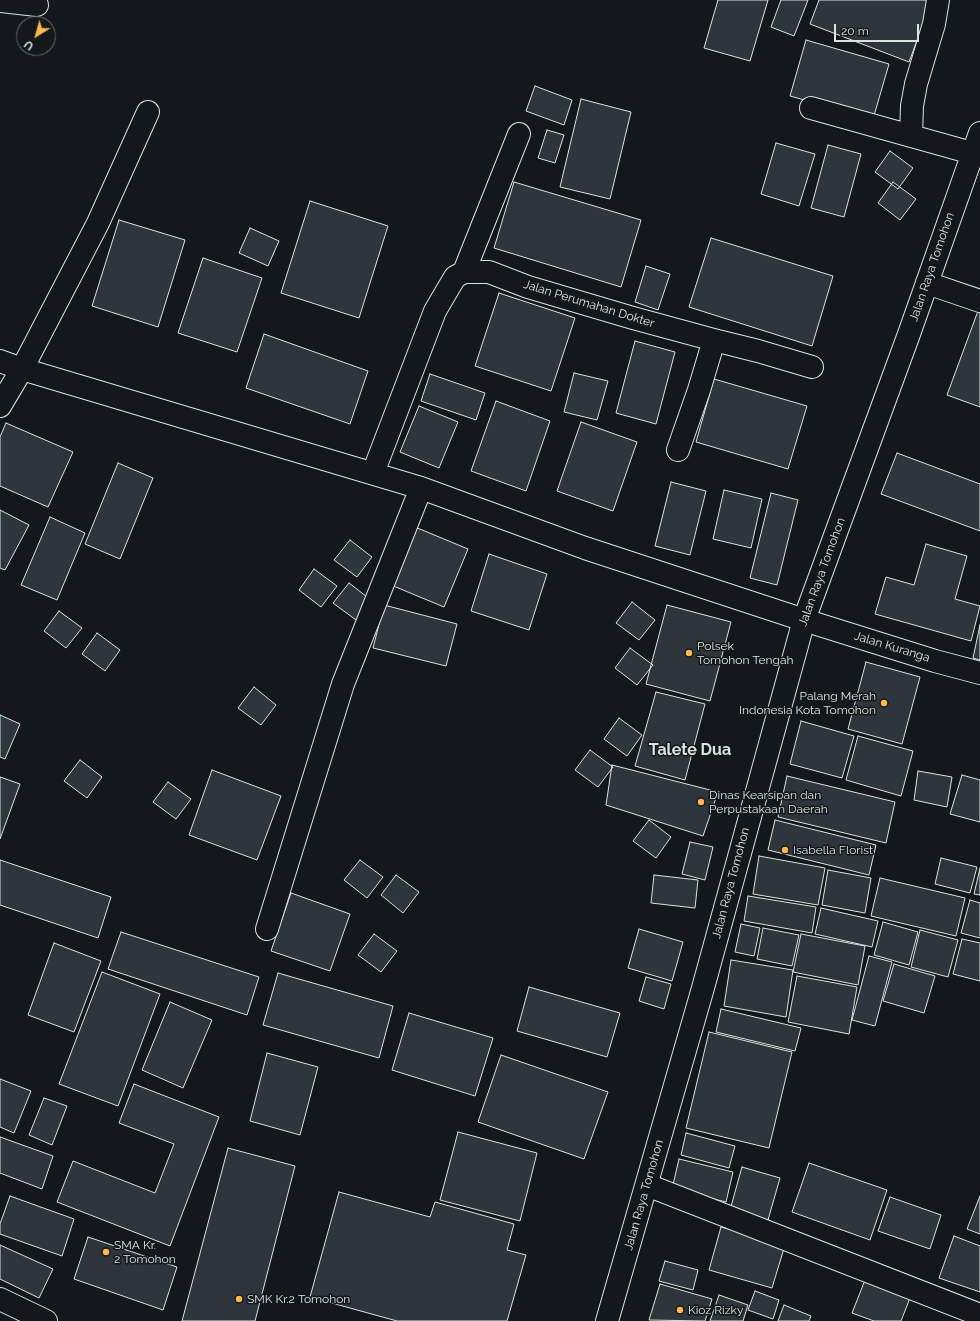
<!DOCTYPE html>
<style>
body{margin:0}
#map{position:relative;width:980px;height:1321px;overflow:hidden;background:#14181c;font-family:Raleway,sans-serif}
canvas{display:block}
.north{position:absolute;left:16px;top:16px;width:40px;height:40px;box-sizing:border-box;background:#14181c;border:1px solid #626a69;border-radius:50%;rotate:217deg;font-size:11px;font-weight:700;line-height:16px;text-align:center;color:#d8e6dc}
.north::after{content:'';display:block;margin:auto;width:14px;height:18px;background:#ffb74d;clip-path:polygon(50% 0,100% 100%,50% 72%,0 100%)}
.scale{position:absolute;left:834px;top:24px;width:85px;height:18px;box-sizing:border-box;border:2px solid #d8e6dc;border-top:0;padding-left:5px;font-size:12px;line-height:14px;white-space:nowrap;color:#d8e6dc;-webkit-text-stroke:3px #14181c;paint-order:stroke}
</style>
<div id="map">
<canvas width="980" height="1321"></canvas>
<div class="north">U</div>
<div class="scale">20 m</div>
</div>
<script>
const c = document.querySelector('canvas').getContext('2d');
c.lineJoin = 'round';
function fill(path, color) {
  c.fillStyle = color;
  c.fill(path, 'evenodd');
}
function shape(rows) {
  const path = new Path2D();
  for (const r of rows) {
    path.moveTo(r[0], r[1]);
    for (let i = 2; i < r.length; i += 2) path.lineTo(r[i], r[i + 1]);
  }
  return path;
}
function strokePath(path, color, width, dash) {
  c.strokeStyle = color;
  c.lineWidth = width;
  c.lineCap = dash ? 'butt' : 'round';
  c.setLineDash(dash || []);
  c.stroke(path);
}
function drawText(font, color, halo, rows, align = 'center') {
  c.font = font + ' Raleway,sans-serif';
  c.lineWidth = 3;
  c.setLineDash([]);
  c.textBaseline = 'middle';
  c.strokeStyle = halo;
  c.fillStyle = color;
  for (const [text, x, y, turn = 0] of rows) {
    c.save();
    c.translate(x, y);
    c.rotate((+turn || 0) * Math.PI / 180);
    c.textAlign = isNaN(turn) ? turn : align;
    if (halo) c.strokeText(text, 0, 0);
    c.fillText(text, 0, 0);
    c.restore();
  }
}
const building = shape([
 [718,0,768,0,750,61,704,48,718,0],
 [781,0,808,0,794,36,771,27,781,0],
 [819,0,925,0,931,3,909,62,810,24,819,0],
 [806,40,889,64,873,119,790,96,806,40],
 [535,86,572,100,564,125,526,111,535,86],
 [581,99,631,112,610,199,560,187,581,99],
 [547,130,564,135,555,163,538,158,547,130],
 [776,143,815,154,799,206,761,194,776,143],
 [828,145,861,154,844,217,811,208,828,145],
 [890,151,913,168,898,189,875,172,890,151],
 [514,182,641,220,621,287,494,248,514,182],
 [893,182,916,199,900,220,878,203,893,182],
 [310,201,388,226,359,318,281,293,310,201],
 [119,220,185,240,158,327,92,306,119,220],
 [250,228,279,241,268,266,239,253,250,228],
 [711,238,833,276,812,346,689,307,711,238],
 [203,258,262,278,237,352,178,333,203,258],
 [646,266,670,274,658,310,635,302,646,266],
 [499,293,575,318,551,391,475,366,499,293],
 [978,311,980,312,980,407,947,395,978,311],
 [264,334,368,371,350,424,246,388,264,334],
 [635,341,675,352,656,424,616,413,635,341],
 [574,373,608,381,597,420,564,412,574,373],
 [430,374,485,393,476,420,421,401,430,374],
 [714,379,807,406,788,469,696,442,714,379],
 [496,401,550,421,526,491,471,471,496,401],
 [419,406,458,422,439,468,400,452,419,406],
 [581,422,637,442,613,511,557,491,581,422],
 [6,423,73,452,48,507,0,486,0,437,6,423],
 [897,453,980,484,980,531,881,494,897,453],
 [118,463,153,478,120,559,85,544,118,463],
 [671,482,706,491,690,555,655,546,671,482],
 [724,490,762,499,751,548,713,539,724,490],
 [771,493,798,500,777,585,750,578,771,493],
 [0,510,29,525,5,570,0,568,0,510],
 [50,517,85,533,57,600,21,585,50,517],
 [415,527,468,549,444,607,391,585,415,527],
 [350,540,372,557,357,577,334,560,350,540],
 [926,544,967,556,955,599,980,606,971,641,875,614,886,577,914,585,926,544],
 [489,554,547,574,529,630,471,611,489,554],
 [314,569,337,586,321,607,299,590,314,569],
 [349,583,371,600,356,620,333,603,349,583],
 [632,602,655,620,639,640,616,623,632,602],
 [384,605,457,624,446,666,373,648,384,605],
 [667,605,731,622,710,701,646,684,667,605],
 [59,611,82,628,66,648,44,631,59,611],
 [980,625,980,660,973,658,980,625],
 [97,633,120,650,105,671,82,654,97,633],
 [630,648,653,665,637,685,615,668,630,648],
 [866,662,920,677,902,744,848,729,866,662],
 [254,687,276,705,261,725,238,708,254,687],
 [656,692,705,704,685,780,635,766,656,692],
 [0,715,20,724,5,759,0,757,0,715],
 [619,718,642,735,627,756,604,739,619,718],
 [801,721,854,736,842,778,790,764,801,721],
 [858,736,913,751,901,796,846,780,858,736],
 [590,750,613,767,598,787,575,770,590,750],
 [80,760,102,777,87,798,64,781,80,760],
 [612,765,718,792,703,836,606,805,612,765],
 [212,770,281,796,257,860,189,835,212,770],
 [918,771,952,777,947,807,914,800,918,771],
 [962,775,980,780,980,822,950,814,962,775],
 [787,776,895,802,886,843,778,817,787,776],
 [0,777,20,784,0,839,0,777],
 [168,782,191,799,176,819,153,802,168,782],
 [649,820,671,837,656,858,633,841,649,820],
 [775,820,876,845,869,875,768,850,775,820],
 [690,842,713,847,705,880,682,874,690,842],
 [759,856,825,868,818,905,753,894,759,856],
 [941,858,977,867,970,893,935,884,941,858],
 [0,860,111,897,98,938,0,905,0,860],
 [360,860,383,877,367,898,344,880,360,860],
 [980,868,980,895,974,894,980,868],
 [828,870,871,878,865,913,822,905,828,870],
 [396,875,419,892,403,913,381,895,396,875],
 [654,875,698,880,695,908,651,903,654,875],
 [880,878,965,898,956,936,871,916,880,878],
 [291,893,350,914,330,971,271,951,291,893],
 [748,896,816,907,812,933,744,921,748,896],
 [970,900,980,903,980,938,961,933,970,900],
 [821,908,878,921,872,947,815,934,821,908],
 [883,922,918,932,909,965,874,955,883,922],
 [741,924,760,928,754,956,735,952,741,924],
 [763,928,799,935,792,966,757,959,763,928],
 [639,929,683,942,672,981,628,968,639,929],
 [920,930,958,940,948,977,911,967,920,930],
 [121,932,259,977,247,1015,108,969,121,932],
 [374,934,397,951,381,972,358,955,374,934],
 [801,934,865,946,858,985,793,972,801,934],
 [962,939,980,943,980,981,953,974,962,939],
 [54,943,101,961,74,1032,28,1015,54,943],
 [869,956,892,962,875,1026,852,1020,869,956],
 [731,960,793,970,786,1017,724,1006,731,960],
 [894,964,935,976,924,1013,883,1001,894,964],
 [102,972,160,994,118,1106,59,1084,102,972],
 [278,973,393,1006,379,1058,263,1025,278,973],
 [797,976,857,987,849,1034,788,1022,797,976],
 [646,977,671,984,664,1009,639,1001,646,977],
 [529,987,620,1013,607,1057,517,1031,529,987],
 [170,1002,212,1020,183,1088,142,1070,170,1002],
 [721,1009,801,1028,795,1051,716,1032,721,1009],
 [409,1013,493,1038,475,1096,392,1070,409,1013],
 [709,1032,792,1052,769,1148,686,1128,709,1032],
 [267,1053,318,1067,300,1135,250,1121,267,1053],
 [501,1055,608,1092,584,1159,478,1122,501,1055],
 [0,1079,31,1091,14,1133,0,1127,0,1079],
 [134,1084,219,1117,170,1246,57,1202,73,1161,155,1193,174,1144,119,1123,134,1084],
 [44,1098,67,1106,52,1145,29,1135,44,1098],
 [458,1132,537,1153,520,1221,440,1200,458,1132],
 [686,1133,735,1146,729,1168,681,1155,686,1133],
 [0,1137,53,1156,42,1189,0,1173,0,1137],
 [228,1148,295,1166,255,1321,182,1321,228,1148],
 [679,1159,733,1172,726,1202,672,1189,679,1159],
 [809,1163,887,1190,870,1240,792,1212,809,1163],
 [742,1167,780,1178,768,1220,730,1210,742,1167],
 [339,1192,430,1217,435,1202,514,1224,507,1250,526,1255,507,1321,397,1321,310,1297,339,1192],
 [10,1196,74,1219,62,1256,0,1234,0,1224,10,1196],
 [980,1196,980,1234,967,1229,980,1196],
 [890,1197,941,1215,930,1249,878,1231,890,1197],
 [721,1227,785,1245,772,1288,709,1270,721,1227],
 [954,1236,980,1246,980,1292,939,1278,954,1236],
 [88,1237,177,1267,163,1310,74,1279,88,1237],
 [0,1245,53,1269,39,1298,0,1279,0,1245],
 [665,1261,698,1270,693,1290,659,1281,665,1261],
 [867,1275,912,1293,901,1321,874,1321,852,1313,867,1275],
 [660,1284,712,1299,705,1321,649,1320,660,1284],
 [755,1291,779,1300,773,1319,748,1310,755,1291],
 [719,1295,748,1305,743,1321,710,1321,719,1295],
 [784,1305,811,1316,809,1321,778,1321,784,1305]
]);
const minor = shape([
 [0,1,37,5],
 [811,108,972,153],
 [911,136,912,106,916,84,934,24,938,0],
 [464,272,519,134],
 [927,283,980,301],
 [0,361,22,369,421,488,585,548,804,620],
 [0,406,22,369,98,223,148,112],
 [678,450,699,390,714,340],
 [373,473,435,311,455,277,464,272,489,272,528,287,633,318,714,340,758,351,812,367],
 [267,929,343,684,421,488],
 [647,1185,980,1315],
 [0,1299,46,1321]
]);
const tertiary = shape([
 [804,620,935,661,980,673]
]);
const trunk = shape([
 [607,1321,703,988,804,620,909,334,980,133]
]);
const markers = [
 [689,653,4,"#ffb74d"],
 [884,703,4,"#ffb74d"],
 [701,802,4,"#ffb74d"],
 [785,850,4,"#ffb74d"],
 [106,1252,4,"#ffb74d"],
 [239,1299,4,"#ffb74d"],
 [680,1310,4,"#ffb74d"]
];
const streetNames = [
 ["Jalan Raya Tomohon",932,267,-71],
 ["Jalan Perumahan Dokter",589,304,17],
 ["Jalan Raya Tomohon",822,572,-70],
 ["Jalan Kuranga",892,647,17],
 ["Jalan Raya Tomohon",731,883,-75],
 ["Jalan Raya Tomohon",644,1195,-74]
];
const poiNames = [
 ["Polsek",697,646],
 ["Tomohon Tengah",697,660],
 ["Palang Merah",876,696,"right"],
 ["Indonesia Kota Tomohon",876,710,"right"],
 ["Dinas Kearsipan dan",709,795],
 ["Perpustakaan Daerah",709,809],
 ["Isabella Florist",793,850],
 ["SMA Kr.",114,1245],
 ["2 Tomohon",114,1259],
 ["SMK Kr.2 Tomohon",247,1299],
 ["Kioz Rizky",688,1310]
];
const districtNames = [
 ["Talete Dua",690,750]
];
fill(building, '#2c363c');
strokePath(building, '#d8e6dc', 1);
strokePath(minor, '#d8e6dc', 24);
strokePath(tertiary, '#d8e6dc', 24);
strokePath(trunk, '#d8e6dc', 24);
strokePath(minor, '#14181c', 22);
strokePath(tertiary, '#14181c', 22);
strokePath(trunk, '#14181c', 22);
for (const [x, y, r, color] of markers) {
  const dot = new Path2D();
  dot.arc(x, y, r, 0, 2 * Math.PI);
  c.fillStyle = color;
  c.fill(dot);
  strokePath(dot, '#14181c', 1.5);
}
drawText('12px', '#d8e6dc', '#14181c', streetNames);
drawText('12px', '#d8e6dc', '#14181c', poiNames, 'left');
drawText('bold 16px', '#d8e6dc', '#14181c', districtNames);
</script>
